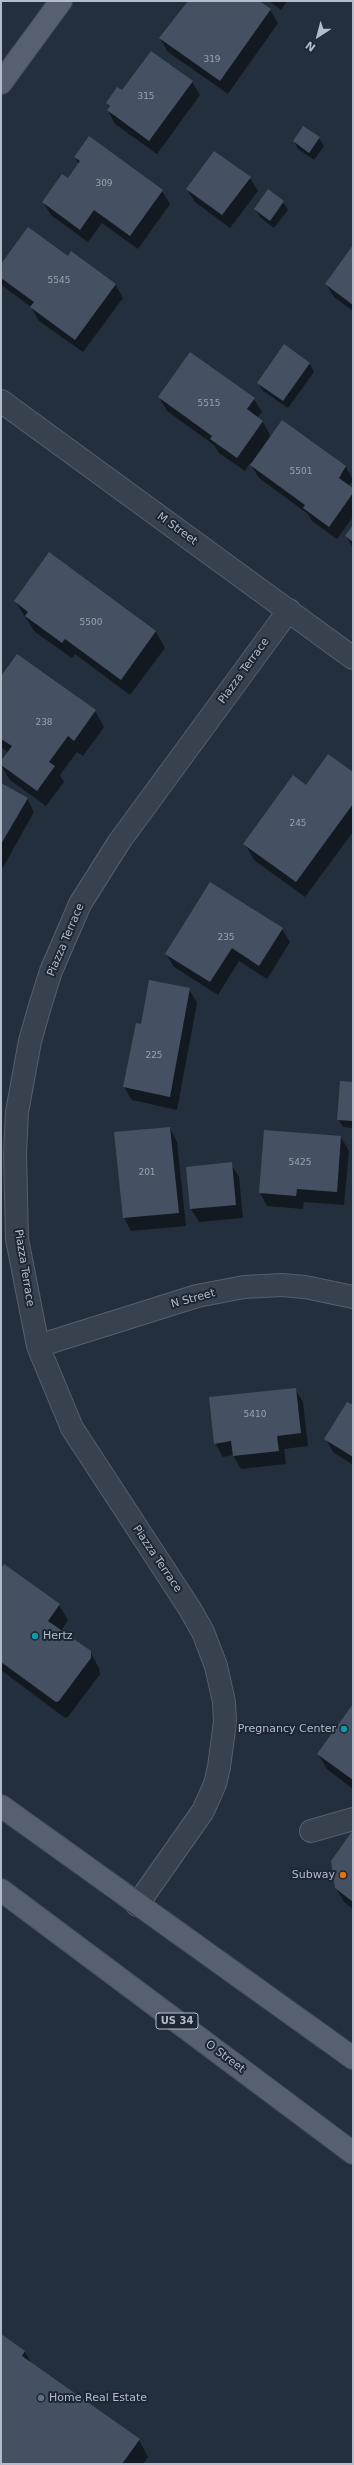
<!DOCTYPE html>
<style>
body{margin:0}
#map{position:relative;width:354px;height:2465px;overflow:hidden;background:#242f3e;font-family:"DejaVu Sans",sans-serif}
canvas{display:block}
.frame{position:absolute;inset:0;border:2px solid #b4bcc9;pointer-events:none}
.north{position:absolute;left:298px;top:16px;width:40px;height:40px;-webkit-text-stroke:3px #1d2633;paint-order:stroke;rotate:216deg;font-size:11px;font-weight:700;line-height:16px;text-align:center;color:#b4bcc9}
.north::after{content:'';display:block;margin:auto;width:14px;height:18px;background:#b4bcc9;clip-path:polygon(50% 0,100% 100%,50% 72%,0 100%)}
</style>
<div id="map">
<canvas width="354" height="2465"></canvas>
<div class="frame"></div>
<div class="north">N</div>
</div>
<script>
const c = document.querySelector('canvas').getContext('2d');
c.lineJoin = 'round';
function fill(path, color) {
  c.fillStyle = color;
  c.fill(path, 'evenodd');
}
function shape(rows) {
  const path = new Path2D();
  for (const r of rows) {
    path.moveTo(r[0], r[1]);
    for (let i = 2; i < r.length; i += 2) path.lineTo(r[i], r[i + 1]);
  }
  return path;
}
function strokePath(path, color, width, dash) {
  c.strokeStyle = color;
  c.lineWidth = width;
  c.lineCap = dash ? 'butt' : 'round';
  c.setLineDash(dash || []);
  c.stroke(path);
}
function drawText(font, color, halo, rows, align = 'center') {
  c.font = font + ' "DejaVu Sans",sans-serif';
  c.lineWidth = 4;
  c.setLineDash([]);
  c.textBaseline = 'middle';
  c.strokeStyle = halo;
  c.fillStyle = color;
  for (const [text, x, y, turn = 0] of rows) {
    c.save();
    c.translate(x, y);
    c.rotate((+turn || 0) * Math.PI / 180);
    c.textAlign = isNaN(turn) ? turn : align;
    if (halo) c.strokeText(text, 0, 0);
    c.fillText(text, 0, 0);
    c.restore();
  }
}
const shadow = shape([
 [188,1,258,1,270,10,278,23,228,94,168,52,160,38],
 [269,1,287,1,281,10],
 [192,82,200,95,157,154,115,124,108,110,109,108,107,103,122,92],
 [319,138,324,146,314,160,298,149,294,141],
 [75,157,162,191,170,204,138,249,102,223,88,242,51,215,43,202,68,179,79,164],
 [250,178,258,191,230,228,195,202,187,189],
 [283,202,288,210,274,228,260,217,255,209],
 [353,247,353,311,334,297,326,284],
 [1,266,115,284,123,298,83,352,39,321,31,307,3,286,1,283],
 [285,346,310,364,314,372,288,408,263,391,258,383],
 [159,397,254,399,262,412,257,418,263,422,271,437,282,421,346,467,353,480,349,486,353,489,353,517,337,539,312,521,308,514,259,478,250,463,245,471,219,453,214,445,167,411],
 [353,527,353,548,346,536],
 [50,554,156,632,165,648,130,695,75,654,72,658,35,632,15,601],
 [1,678,95,711,104,727,83,756,77,752,60,775,64,782,46,806,10,780,1,765,8,752,1,747],
 [353,774,353,832,305,897,254,860,245,844],
 [1,784,27,798,34,812,1,871],
 [282,929,290,942,267,979,239,961,218,995,174,967,166,954],
 [189,989,197,1003,177,1110,132,1100,124,1087,141,1025],
 [353,1083,353,1128,343,1127,338,1119],
 [170,1128,177,1142,186,1226,131,1231,124,1218],
 [341,1137,349,1151,344,1205,304,1202,303,1209,267,1206,260,1193],
 [231,1164,239,1177,243,1218,199,1222,191,1209],
 [295,1389,303,1402,308,1446,284,1449,286,1464,241,1469,233,1455,223,1457,215,1443],
 [353,1406,353,1465,333,1452,326,1439],
 [1,1571,59,1605,68,1620,61,1631,90,1652,99,1668,100,1674,68,1717,65,1718,1,1670],
 [353,1706,353,1789,327,1769,318,1754],
 [353,1832,353,1909,344,1902,336,1888],
 [1,2335,25,2352,32,2364,139,2440,148,2457,143,2464,1,2464]
]);
const building = shape([
 [188,1,259,1,271,9,220,81,159,38],
 [151,51,193,81,149,141,107,110,110,106,106,103,117,87,122,90],
 [303,126,320,137,309,153,293,141],
 [89,136,163,190,130,236,94,210,80,230,42,202,62,174,68,178,80,161,74,157],
 [214,151,251,177,222,215,186,189],
 [268,189,284,201,270,221,254,209],
 [28,227,68,256,71,251,116,284,75,340,30,307,34,302,1,278,1,264],
 [353,245,353,305,325,284],
 [284,344,310,363,283,401,257,383],
 [190,352,255,398,247,409,263,421,237,458,210,439,212,436,158,397],
 [282,420,346,466,339,478,353,488,353,493,329,527,303,508,305,505,250,465],
 [353,525,353,542,345,536],
 [49,552,156,631,121,680,65,639,62,643,25,616,28,612,14,601],
 [17,654,96,710,74,741,68,736,49,762,55,766,37,791,1,765,1,761,12,746,1,739,1,676],
 [328,754,353,772,353,804,296,882,243,844,293,775,306,785],
 [1,783,28,798,1,844],
 [210,882,283,928,259,966,232,948,210,982,165,954],
 [149,980,190,988,170,1097,123,1087,136,1023,141,1024],
 [340,1081,353,1082,353,1121,337,1120],
 [170,1127,179,1213,123,1218,114,1132],
 [264,1130,341,1136,337,1192,297,1189,296,1196,259,1193],
 [232,1162,236,1205,190,1209,186,1167],
 [296,1388,301,1433,277,1436,279,1451,233,1456,231,1441,214,1444,209,1397],
 [347,1402,353,1405,353,1457,324,1439],
 [4,1564,60,1604,48,1621,91,1651,91,1658,59,1701,56,1702,1,1662,1,1569],
 [353,1704,353,1780,317,1754],
 [353,1830,353,1902,335,1888,331,1861],
 [1,2334,25,2351,22,2356,140,2439,122,2464,1,2464]
]);
const minor = shape([
 [1,401,353,658],
 [38,1346,197,1296,244,1287,282,1285,305,1287,353,1297],
 [311,1831,353,1819],
 [137,1905,203,1811,215,1784,219,1767,225,1722,224,1702,216,1666,203,1632,190,1609,72,1428,38,1346,17,1239,15,1154,17,1112,30,1041,40,1006,51,971,80,904,119,842,289,610]
]);
const major = shape([
 [1,83,61,1],
 [1,1806,353,2058],
 [1,1890,353,2153]
]);
const markers = [
 [35,1636,4,"#0f9aa8"],
 [344,1729,4,"#0f9aa8"],
 [343,1875,4,"#e8710a"],
 [41,2398,4,"#5c6f8a"]
];
const numberNames = [
 ["319",212,60],
 ["315",146,97],
 ["309",104,184],
 ["5545",59,281],
 ["5515",209,404],
 ["5501",301,472],
 ["5500",91,623],
 ["238",44,723],
 ["245",298,824],
 ["235",226,938],
 ["225",154,1056],
 ["5425",300,1163],
 ["201",147,1173],
 ["5410",255,1415]
];
const shields = [
 [177,2021,42]
];
const shieldNames = [
 ["US 34",177,2021]
];
const streetNames = [
 ["M Street",177,529,36],
 ["Piazza Terrace",244,671,-54],
 ["Piazza Terrace",66,940,-67],
 ["Piazza Terrace",24,1268,81],
 ["N Street",193,1299,-15],
 ["Piazza Terrace",157,1559,56],
 ["O Street",225,2057,37]
];
const poiNames = [
 ["Hertz",43,1636],
 ["Pregnancy Center",336,1729,"right"],
 ["Subway",335,1875,"right"],
 ["Home Real Estate",49,2398]
];
fill(shadow, '#0007');
fill(building, '#455162');
strokePath(minor, '#565f6c', 24);
strokePath(major, '#414a57', 24);
strokePath(minor, '#38414e', 22);
strokePath(major, '#56606e', 22);
for (const [x, y, r, color] of markers) {
  const dot = new Path2D();
  dot.arc(x, y, r, 0, 2 * Math.PI);
  c.fillStyle = color;
  c.fill(dot);
  strokePath(dot, '#1d2633', 1.5);
}
drawText('9px', '#98a1af', null, numberNames);
for (const [x, y, w] of shields) {
  const box = new Path2D();
  box.roundRect(x - w / 2, y - 8, w, 16, 3);
  c.fillStyle = '#1d2633';
  c.fill(box);
  strokePath(box, '#b4bcc9', 1);
}
drawText('bold 10px', '#b4bcc9', null, shieldNames);
drawText('11px', '#b4bcc9', '#1d2633', streetNames);
drawText('11px', '#b4bcc9', '#1d2633', poiNames, 'left');
</script>
